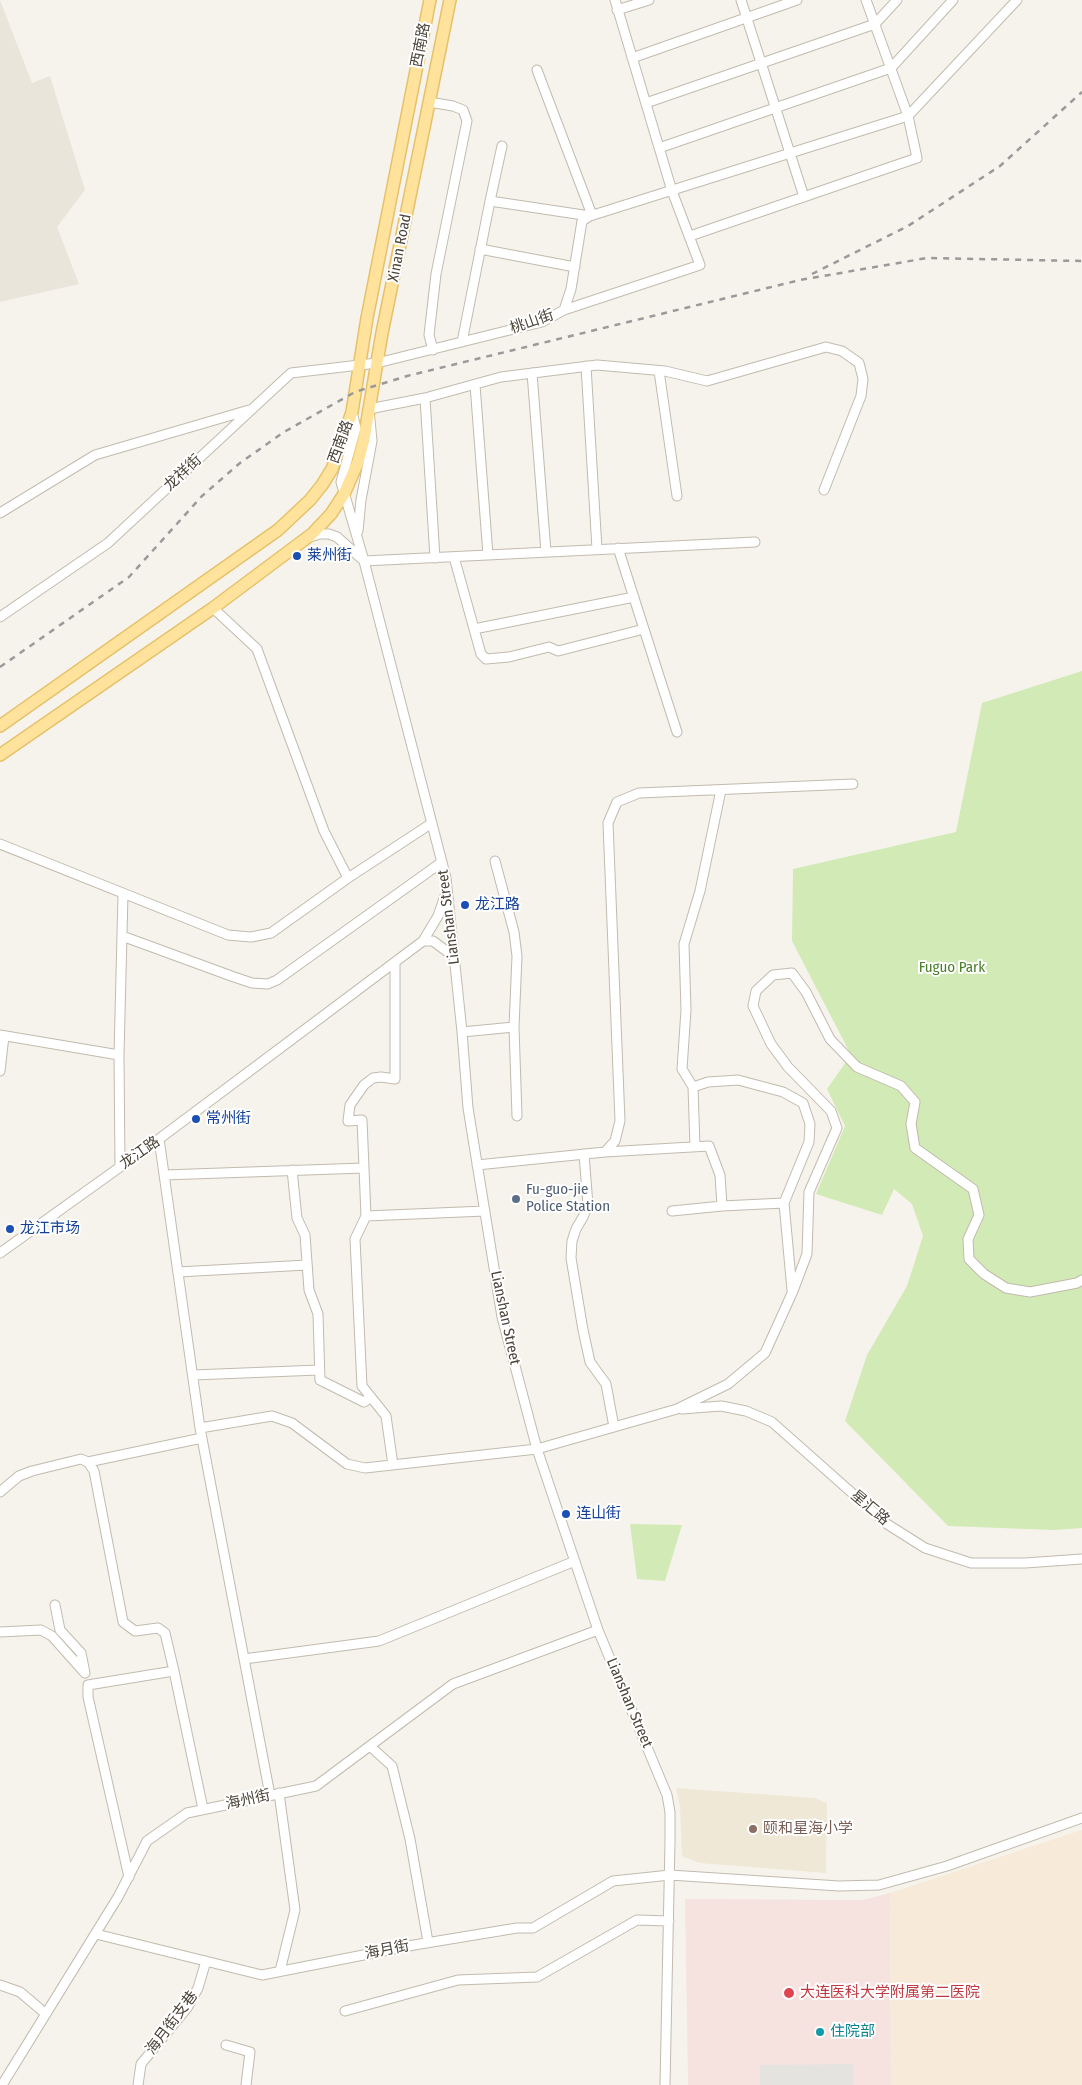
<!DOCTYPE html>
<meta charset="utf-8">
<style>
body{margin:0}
canvas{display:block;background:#f6f3ec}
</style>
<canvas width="1082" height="2085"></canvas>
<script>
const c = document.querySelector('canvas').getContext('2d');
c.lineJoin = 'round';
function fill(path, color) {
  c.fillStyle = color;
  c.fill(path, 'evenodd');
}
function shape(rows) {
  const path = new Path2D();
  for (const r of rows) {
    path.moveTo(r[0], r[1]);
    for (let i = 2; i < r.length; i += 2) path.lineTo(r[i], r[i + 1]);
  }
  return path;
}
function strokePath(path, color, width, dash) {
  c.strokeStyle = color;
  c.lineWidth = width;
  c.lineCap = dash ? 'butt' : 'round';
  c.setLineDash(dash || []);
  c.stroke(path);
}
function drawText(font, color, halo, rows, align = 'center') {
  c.font = font + ' "Fira Sans Condensed","Noto Sans SC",sans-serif';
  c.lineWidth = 4;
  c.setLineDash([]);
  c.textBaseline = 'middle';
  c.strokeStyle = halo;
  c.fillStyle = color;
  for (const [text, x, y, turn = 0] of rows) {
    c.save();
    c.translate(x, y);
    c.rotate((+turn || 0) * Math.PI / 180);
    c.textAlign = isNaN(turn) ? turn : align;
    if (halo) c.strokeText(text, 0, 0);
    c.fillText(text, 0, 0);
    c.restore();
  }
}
const residential = shape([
 [0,0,32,83,50,76,85,190,57,227,79,284,0,302]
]);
const commercial = shape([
 [1082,1830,1082,2085,891,2085,890,1893]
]);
const education = shape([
 [676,1788,815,1798,827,1803,826,1873,700,1863,682,1856,680,1806]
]);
const medical = shape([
 [890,1893,891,2085,688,2085,685,1899,863,1900]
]);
const green = shape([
 [1082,671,1082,1528,1054,1530,948,1526,845,1421,867,1355,907,1286,923,1236,912,1204,894,1189,882,1215,816,1194,845,1126,827,1089,851,1055,792,941,793,869,956,832,982,703],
 [630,1524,682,1525,665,1581,637,1579]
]);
const parking = shape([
 [853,2064,853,2085,760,2085,760,2065]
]);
const minor = shape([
 [741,0,804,197],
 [617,10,649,0],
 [632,58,797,0],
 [537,70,592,215],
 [429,102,453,106,463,110,467,121,436,274,429,335,433,350],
 [646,103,875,24,897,0],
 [659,148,891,68,953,0],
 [490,201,502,146],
 [690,236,917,158,908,116,866,0],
 [480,249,575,267],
 [564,310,700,265,672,191,615,0],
 [462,342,490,201,590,216],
 [586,366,597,549],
 [659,371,677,496],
 [532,373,546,552],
 [475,385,488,555],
 [425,398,435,558],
 [352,412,356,428,341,482,364,561,446,878,462,1032,468,1108,502,1317,537,1449,598,1630,667,1795,670,1812,670,1841,665,2085],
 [0,513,95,455,249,410],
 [358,531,361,500,372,441,369,409,425,398,501,377,597,365,665,371,707,381,826,347,842,351,859,363,863,379,861,396,824,490],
 [310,537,320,534,329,534,337,537,362,559],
 [618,548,677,732],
 [454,557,481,654,486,659,509,657,549,647,558,651,644,629],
 [364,561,755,542],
 [213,608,257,649,324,831,348,878],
 [0,617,108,543,291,373,377,363,542,322,564,310,571,289,582,221,590,216,908,116,1017,0],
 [474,629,634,597],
 [0,844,228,935,251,937,271,933,348,878,432,823],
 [495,861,514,932,517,956,514,1027,517,1116],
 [122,936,234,977,252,983,268,984,277,980,442,862],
 [423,941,433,941,453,956],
 [462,1032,514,1027],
 [0,1035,119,1055],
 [0,1071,4,1036],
 [693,1087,708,1082,738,1080,783,1092,803,1103,810,1124,809,1142,784,1203],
 [159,1139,200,1428,270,1795],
 [695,1147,693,1087,682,1069,686,1010,684,944,700,891,721,790],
 [605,1152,709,1146,720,1175,722,1206],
 [584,1154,588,1205,583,1217,576,1229,572,1241,571,1258,583,1330,590,1362,606,1384,614,1427],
 [477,1165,605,1152,615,1141,620,1121,608,823,617,802,639,793,853,784],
 [120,1166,119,1055,123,894],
 [292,1170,297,1218,305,1235,309,1290,318,1314,320,1380,364,1402,371,1397],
 [164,1175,364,1168],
 [672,1211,722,1206,784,1203,792,1290],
 [366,1216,485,1211],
 [0,1253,159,1139,423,941,438,916,446,893],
 [178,1272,307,1265],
 [193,1375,319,1370],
 [682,1409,721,1406,746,1411,772,1422,887,1524,925,1548,971,1563,1025,1563,1082,1559],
 [200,1428,272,1416,292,1423,347,1464,365,1468,537,1449,677,1409,728,1384,765,1353,793,1291,807,1254,809,1192,837,1128,831,1111,788,1067,771,1044,753,1006,756,991,773,975,792,973,806,992,830,1039,857,1067,901,1086,915,1102,911,1124,915,1148,973,1189,979,1215,968,1239,969,1259,984,1274,1006,1288,1030,1292,1077,1283,1082,1280],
 [88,1462,202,1438],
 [393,1465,386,1416,362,1386,355,1239,366,1216,362,1120,348,1121,350,1105,364,1085,373,1078,381,1077,395,1079,395,962],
 [0,1492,19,1476,32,1471,81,1459,88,1462,94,1471,123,1622,135,1631,158,1628,165,1633,174,1671],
 [55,1605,60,1630,81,1653,85,1673],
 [0,1632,41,1630,52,1636,85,1673],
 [244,1659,379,1641,575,1561],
 [371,1747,392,1766,410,1839,428,1942],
 [279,1793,295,1910,280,1971],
 [129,1877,88,1697,88,1685,174,1671,203,1809],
 [96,1934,262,1975,414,1945,517,1928,533,1928,613,1881,670,1875,839,1886,879,1885,947,1866,1082,1818],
 [0,1985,20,1992,46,2014],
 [345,2011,458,1980,537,1977,637,1920,669,1921],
 [226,2045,250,2052,246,2085],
 [2,2085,118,1897,147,1841,187,1813,316,1786,453,1684,598,1630],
 [138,2085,141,2064,187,2008,198,1988,206,1961]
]);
const major = shape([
 [0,726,278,530,310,500,322,485,332,469,352,412,367,318,430,0],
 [0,755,213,608,312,534,331,514,344,494,358,462,364,439,382,333,450,0]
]);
const rail = shape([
 [812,274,908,226,1000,166,1082,92],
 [0,667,129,577,202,496,240,463,284,432,355,392,407,376,800,280,927,258,1082,261]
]);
const markers = [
 [297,556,5,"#1a4fb4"],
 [465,905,5,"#1a4fb4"],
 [196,1119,5,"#1a4fb4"],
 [516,1199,5,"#5c6f8a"],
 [10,1229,5,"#1a4fb4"],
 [566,1514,5,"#1a4fb4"],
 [753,1829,5,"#8d6e63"],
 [789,1993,6,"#e0444e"],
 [820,2032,5,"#0f9aa8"]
];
const streetNames = [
 ["西南路",421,45,-79],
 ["Xinan Road",400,248,-79],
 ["桃山街",532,322,-19],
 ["西南路",341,442,-70],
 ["龙祥街",183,473,-43],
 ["Lianshan Street",449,917,-97],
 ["龙江路",140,1153,-35],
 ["Lianshan Street",505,1318,78],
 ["星汇路",870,1508,40],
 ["Lianshan Street",629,1703,67],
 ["海州街",248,1800,-12],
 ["海月街",387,1950,-11],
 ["海月街支巷",172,2023,-53]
];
const transitNames = [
 ["莱州街",307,556],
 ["龙江路",475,905],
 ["常州街",206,1119],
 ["龙江市场",20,1229],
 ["连山街",576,1514]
];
const parkNames = [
 ["Fuguo Park",952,968]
];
const serviceNames = [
 ["Fu-guo-jie",526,1190],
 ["Police Station",526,1207]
];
const educationNames = [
 ["颐和星海小学",763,1829]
];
const healthNames = [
 ["大连医科大学附属第二医院",800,1993]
];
const cultureNames = [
 ["住院部",830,2032]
];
fill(residential, '#eae5da');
fill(commercial, '#f7ead8');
fill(education, '#efe8d6');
fill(medical, '#f6e3e0');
fill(green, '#d2eab5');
fill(parking, '#e5e3e0');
strokePath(minor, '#c2bbae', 11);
strokePath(major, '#e6c16a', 14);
strokePath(minor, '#fff', 9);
strokePath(major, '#ffe39c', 11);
strokePath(rail, '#9a9a9a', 2.5, [6, 6]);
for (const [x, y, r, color] of markers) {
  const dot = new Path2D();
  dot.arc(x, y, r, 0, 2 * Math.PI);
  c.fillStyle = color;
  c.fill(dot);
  strokePath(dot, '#fff', 2);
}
drawText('15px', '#4b4439', '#fff', streetNames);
drawText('15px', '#164399', '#fff', transitNames, 'left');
drawText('15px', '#4a7f2a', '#fff', parkNames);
drawText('15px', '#4e5e75', '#fff', serviceNames, 'left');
drawText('15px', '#785e54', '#fff', educationNames, 'left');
drawText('15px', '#be3a42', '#fff', healthNames, 'left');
drawText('15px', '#0d838f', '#fff', cultureNames, 'left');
</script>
